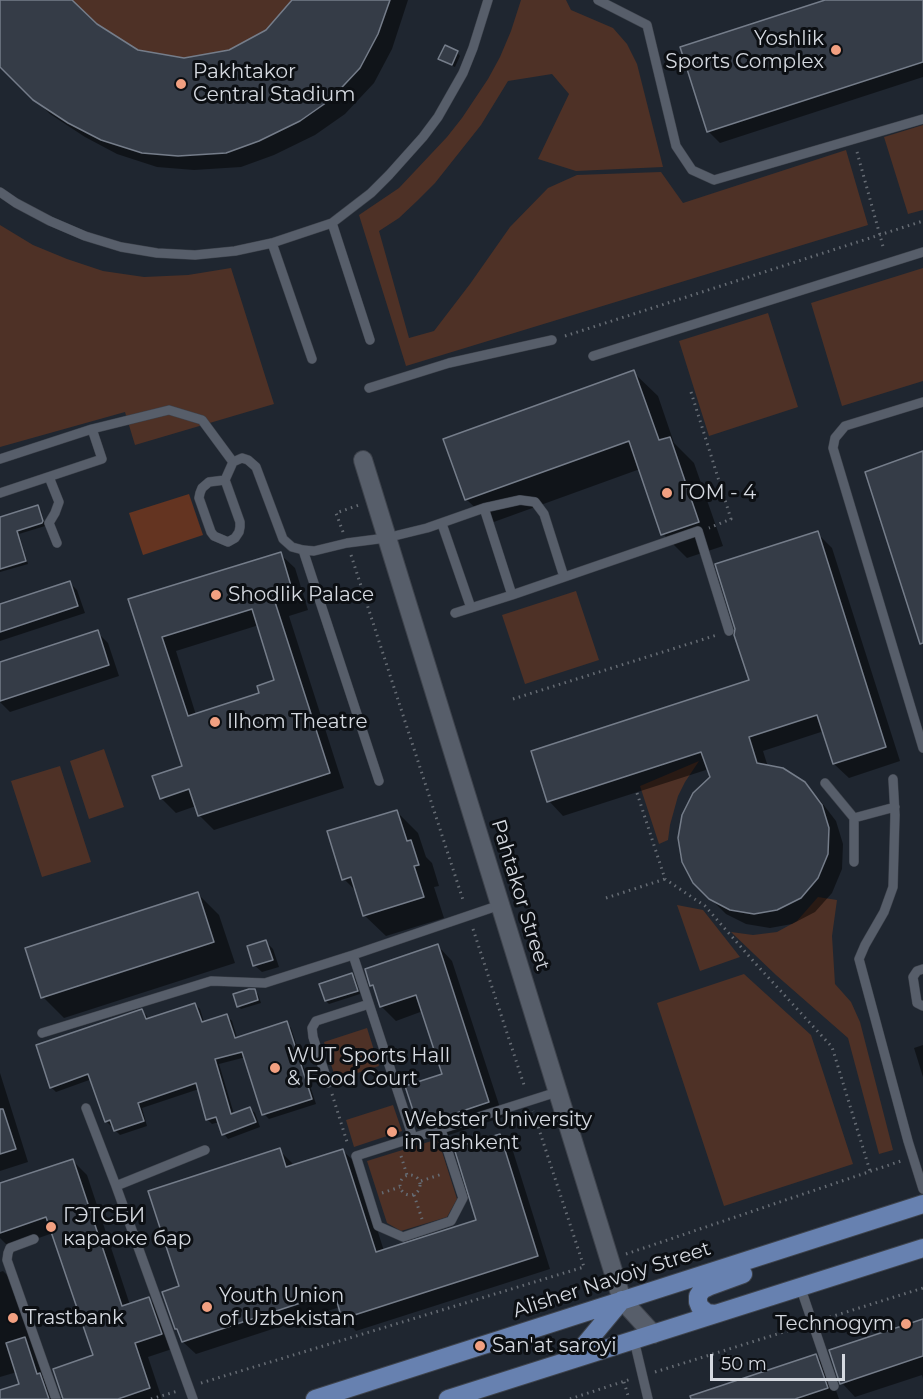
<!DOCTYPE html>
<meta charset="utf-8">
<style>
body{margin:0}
#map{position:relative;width:923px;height:1399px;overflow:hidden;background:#1f2630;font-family:Montserrat,sans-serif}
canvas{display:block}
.scale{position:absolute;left:710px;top:1354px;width:135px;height:27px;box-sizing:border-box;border:3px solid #d5d9e0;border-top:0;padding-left:8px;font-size:18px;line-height:21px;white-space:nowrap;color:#d5d9e0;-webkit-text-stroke:4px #0c0f13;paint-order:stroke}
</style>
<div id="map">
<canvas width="923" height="1399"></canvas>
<div class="scale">50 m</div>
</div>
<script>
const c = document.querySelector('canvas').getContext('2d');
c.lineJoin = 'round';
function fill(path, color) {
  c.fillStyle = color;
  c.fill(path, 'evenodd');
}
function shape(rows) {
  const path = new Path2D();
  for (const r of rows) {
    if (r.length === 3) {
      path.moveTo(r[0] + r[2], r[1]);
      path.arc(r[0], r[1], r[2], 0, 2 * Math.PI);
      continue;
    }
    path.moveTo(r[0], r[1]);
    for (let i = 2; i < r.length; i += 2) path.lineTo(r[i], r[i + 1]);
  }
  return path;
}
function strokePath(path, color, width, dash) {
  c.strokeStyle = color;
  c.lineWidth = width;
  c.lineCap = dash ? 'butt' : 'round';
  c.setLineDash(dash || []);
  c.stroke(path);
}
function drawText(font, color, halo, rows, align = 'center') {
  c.font = font + ' Montserrat,sans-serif';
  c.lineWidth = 6;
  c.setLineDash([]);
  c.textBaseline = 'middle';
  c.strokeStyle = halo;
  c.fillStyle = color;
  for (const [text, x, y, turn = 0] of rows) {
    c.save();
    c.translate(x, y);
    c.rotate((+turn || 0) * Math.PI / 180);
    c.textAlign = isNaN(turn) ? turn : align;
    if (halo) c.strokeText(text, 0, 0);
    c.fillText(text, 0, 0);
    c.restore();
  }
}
const green = shape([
 [0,0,390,0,378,34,360,68,142,153,101,140,68,123],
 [521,0,566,0,571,10,613,28,627,44,637,64,663,167,576,171,538,159,569,94,552,74,508,81,481,125,435,183,417,201,399,218,379,231,409,338,434,331,470,284,510,227,548,188,577,175,661,172,683,203,846,150,868,225,406,366,359,215,399,188,447,137,462,118,488,79,500,57,511,31],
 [923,125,923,210,908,214,884,137],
 [0,225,33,245,67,259,103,271,144,277,188,275,231,268,274,404,135,445,125,412,0,447],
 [923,268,923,381,842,406,811,303],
 [768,313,798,407,709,436,679,341],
 [576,591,599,660,525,684,502,615],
 [104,749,124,807,89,819,70,761],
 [699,761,685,782,678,796,670,825,668,840,659,844,640,786],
 [60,766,91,862,42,877,11,781],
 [818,897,837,900,832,936,835,984,851,1002,860,1022,893,1150,879,1154,848,1038,776,975,731,932,753,935,777,932,797,921],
 [677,905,703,910,740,957,700,971],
 [744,974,811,1035,853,1164,724,1206,657,1003],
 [367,1028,379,1066,336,1080,324,1042],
 [393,1105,402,1131,354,1147,346,1120],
 [438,1139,457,1199,447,1217,401,1231,387,1223,367,1161]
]);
const water = shape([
 [189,494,203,535,143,555,129,513]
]);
const shadow = shape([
 [0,0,72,0,96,25,138,52,184,59,230,51,267,31,294,0,408,0,392,49,374,83,345,114,315,135,274,155,241,167,194,170,157,167,117,154,85,137,50,114,0,64],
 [829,0,923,0,923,77,720,143,709,132,682,48],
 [457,52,460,56,455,67,443,62,440,59],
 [633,372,658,396,674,443,694,463,723,546,687,558,663,534,640,469,491,523,466,499],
 [38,507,41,510,45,526,19,534,28,564,0,572,0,519],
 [817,533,832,548,900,761,849,778,834,764,824,731,763,751,768,767,804,784,819,799,836,821,843,844,842,869,832,893,815,912,792,924,770,928,746,924,726,914,694,882,712,777,709,769,563,816,549,801,751,681],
 [280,554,295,568,308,610,289,616,344,788,214,830,199,815,196,806,176,813,161,798,184,767,130,600],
 [259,625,276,681,261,694,196,715,176,651],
 [70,583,77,590,85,613,0,641,0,605],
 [97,632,108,643,119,676,10,712,0,702,0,664],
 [397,812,418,833,426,857,432,863,439,886,434,887,444,918,386,936,364,915,358,893,344,879],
 [198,894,219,915,235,963,64,1018,43,997],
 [266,942,273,949,279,967,262,972,254,965],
 [438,946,452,961,503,1117,434,1140,419,1125,444,1075,423,1011,396,1021,381,1006,376,990,372,986,366,970],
 [351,975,355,978,360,994,329,1004,326,1001],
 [254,991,258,994,261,1003,241,1009,238,1006],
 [195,1004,200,1009,204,1022,227,1016,232,1021,237,1038,286,1023,291,1028,316,1104,269,1119,264,1114,246,1057,219,1064,234,1114,250,1108,255,1113,260,1127,228,1139,224,1134,219,1122,212,1124,207,1119,199,1089,142,1108,147,1126,120,1135,115,1130,113,1125,111,1126,106,1121,92,1079,56,1092,51,1087,142,1011,147,1016,148,1020],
 [923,1045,923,1077,914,1048],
 [0,1073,28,1162,0,1171],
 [499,1136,512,1148,550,1269,356,1331,344,1318,340,1307,196,1354,183,1342,180,1333,176,1329,180,1287,279,1150,292,1163,293,1166,343,1151,356,1163,384,1251,478,1221],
 [72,1160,87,1175,130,1305,148,1298,163,1313,175,1348,148,1357,162,1399,64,1399,94,1356,53,1233,10,1248,0,1238,0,1185],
 [3,1271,22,1290,60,1399,0,1399,0,1392,21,1385,17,1372,0,1377,0,1272],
 [923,1320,923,1379,922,1375,855,1397,842,1383],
 [816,1356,829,1370,839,1399,693,1399]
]);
const building = shape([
 [0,0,72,0,97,24,138,50,184,58,229,50,266,30,292,0,390,0,378,34,360,68,330,100,300,121,259,141,226,153,178,156,142,153,101,140,68,123,33,100,0,67,0,0],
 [825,0,923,0,923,62,707,132,680,47,825,0],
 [445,45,458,51,452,65,438,59,445,45],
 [634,370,659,440,670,437,699,522,661,535,629,441,465,500,443,439,634,370],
 [923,451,923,643,920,644,865,472,923,451],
 [38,505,43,521,42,523,17,531,26,561,0,569,0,517,38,505],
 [818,531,886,747,833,764,817,715,749,737,757,763,783,768,805,782,822,805,829,828,828,854,818,878,801,898,777,910,754,914,730,910,709,899,693,883,682,862,678,838,682,815,693,793,710,777,701,752,547,802,531,751,749,680,734,635,735,629,715,564,818,531],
 [281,552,294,596,275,602,330,773,198,816,189,789,160,799,152,776,182,766,128,599,281,552],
 [252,609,274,680,257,686,259,693,188,716,162,637,252,609],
 [70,581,78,606,0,632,0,604,70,581],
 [98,630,109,665,0,701,0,662,98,630],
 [397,810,407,841,411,840,419,865,414,866,424,897,363,916,351,877,342,880,327,831,397,810],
 [198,892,214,942,41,998,25,948,198,892],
 [266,940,273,960,253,966,247,946,266,940],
 [438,944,489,1102,418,1126,405,1086,442,1074,416,995,380,1007,373,985,370,986,365,969,438,944],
 [352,973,358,991,325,1001,319,984,352,973],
 [249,989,255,989,258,1000,237,1007,233,994,249,989],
 [195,1003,202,1022,227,1014,235,1038,287,1021,312,1099,262,1115,242,1052,215,1059,231,1114,250,1107,256,1122,222,1135,216,1117,206,1120,196,1083,138,1103,144,1121,114,1131,110,1120,105,1122,88,1074,50,1088,36,1045,142,1009,146,1019,195,1003],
 [0,1109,3,1109,16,1149,0,1154,0,1109],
 [500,1134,538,1256,342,1319,334,1292,182,1342,177,1329,175,1329,162,1292,179,1286,148,1191,280,1148,286,1167,343,1149,376,1252,476,1220,454,1148,500,1134],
 [73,1159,122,1306,149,1297,162,1334,135,1343,150,1388,118,1399,63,1399,53,1369,93,1355,46,1217,0,1233,0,1183,73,1159],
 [923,1319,923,1356,840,1384,829,1350,923,1319],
 [25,1337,37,1374,40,1373,49,1399,0,1399,0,1390,19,1384,6,1343,25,1337],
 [816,1354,828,1388,795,1399,691,1399,690,1396,816,1354]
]);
const path = shape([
 [857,152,884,250],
 [565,336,923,221],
 [691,392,731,519,709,528],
 [343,532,336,513,359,505],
 [351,555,464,903],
 [513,699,717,635],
 [637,793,665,879,705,906,755,963,832,1047,870,1171],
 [606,898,665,879],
 [473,929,525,1088],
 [332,1094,348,1145],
 [401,1156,407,1175],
 [410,1185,10],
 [421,1181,442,1174],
 [382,1193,400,1187],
 [414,1195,422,1219],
 [626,1254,901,1161],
 [824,1319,923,1288],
 [655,1372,800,1327],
 [624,1382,629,1399],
 [201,1383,584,1267,533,1111],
 [151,1399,178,1391],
 [570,1399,631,1379]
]);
const lane = shape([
 [598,0,647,25,676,146,692,170,714,180,923,119],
 [0,192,16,203,50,221,85,236,121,247,157,253,195,255,235,251,272,243,332,223,371,193,389,175,423,137,438,117,463,73,473,48,488,0],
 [332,223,370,340],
 [272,243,312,359],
 [593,356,923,252],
 [369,388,449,363,552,340],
 [0,459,92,429,169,410,202,420,233,462],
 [49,477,59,502,55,513,49,523,57,543],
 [225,480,209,482,202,488,200,493,199,498,211,532,214,536,228,542,235,538,239,532,240,527,240,522,225,480,233,462,242,458,248,460,256,467,283,539,292,547,303,550,314,551,347,543,386,538,427,528,484,508,520,500,535,502,544,514,564,577],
 [0,493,102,459,92,429],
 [484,508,512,595],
 [442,524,471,608],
 [303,550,379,781],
 [455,613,512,595,698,531,729,631],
 [923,748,833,448,835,438,845,426,923,402],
 [893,779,895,815,893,887,884,912,865,945,859,959,908,1141,923,1189],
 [825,783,854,818],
 [854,862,854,818,895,807],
 [353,955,413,1138],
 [923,969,917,971,913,977,917,1003,923,1006],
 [42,1033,211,981,265,983,353,955,500,905],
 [328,1083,313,1037,312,1028,316,1021,369,1004],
 [86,1108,116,1186],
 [441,1130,463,1198,451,1221,403,1237,378,1226,356,1156,557,1092],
 [34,1239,10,1248,8,1253,7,1260,56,1399],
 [800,1286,834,1386],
 [634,1340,648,1399],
 [193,1399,116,1186,205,1150]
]);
const street = shape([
 [363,460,622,1300,653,1334]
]);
const primary = shape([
 [715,1314,707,1313,700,1307,698,1302,698,1296,702,1290,710,1286,743,1274],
 [573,1359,622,1300],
 [315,1399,923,1204],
 [448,1399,923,1248]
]);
const markers = [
 [836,50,6,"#f2a081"],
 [181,84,6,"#f2a081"],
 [667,493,6,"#f2a081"],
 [216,595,6,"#f2a081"],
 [215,722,6,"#f2a081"],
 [275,1068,6,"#f2a081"],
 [392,1132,6,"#f2a081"],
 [51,1227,6,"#f2a081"],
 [207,1307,6,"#f2a081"],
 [13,1318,6,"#f2a081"],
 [906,1324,6,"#f2a081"],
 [480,1346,6,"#f2a081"]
];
const poiNames = [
 ["Yoshlik",824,39,"right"],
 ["Sports Complex",824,62,"right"],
 ["Pakhtakor",193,72],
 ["Central Stadium",193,95],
 ["ГОМ - 4",679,493],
 ["Shodlik Palace",228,595],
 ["Ilhom Theatre",227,722],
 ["WUT Sports Hall",287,1056],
 ["& Food Court",287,1079],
 ["Webster University",404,1120],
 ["in Tashkent",404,1143],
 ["ГЭТСБИ",63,1216],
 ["караоке бар",63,1239],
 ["Youth Union",219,1296],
 ["of Uzbekistan",219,1319],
 ["Trastbank",25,1318],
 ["Technogym",894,1324,"right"],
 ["San'at saroyi",492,1346]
];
const streetNames = [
 ["Pahtakor Street",520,895,73],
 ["Alisher Navoiy Street",612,1280,-18]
];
fill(green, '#4e3126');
fill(water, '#643421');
fill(shadow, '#0007');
fill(building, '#353c47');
strokePath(building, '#757d8a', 1.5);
strokePath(lane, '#3e434c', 10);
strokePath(street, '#3e434c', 20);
strokePath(primary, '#3e434c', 20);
strokePath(path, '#666c74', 3, [1.5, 4.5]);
strokePath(lane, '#575e6a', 9);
strokePath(street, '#575e6a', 18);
strokePath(primary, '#6781b0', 18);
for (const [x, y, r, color] of markers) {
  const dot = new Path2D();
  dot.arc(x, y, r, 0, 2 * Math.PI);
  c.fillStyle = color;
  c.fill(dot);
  strokePath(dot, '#0c0f13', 2);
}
drawText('20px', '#d5d9e0', '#0c0f13', poiNames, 'left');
drawText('20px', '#d5d9e0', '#0c0f13', streetNames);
</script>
